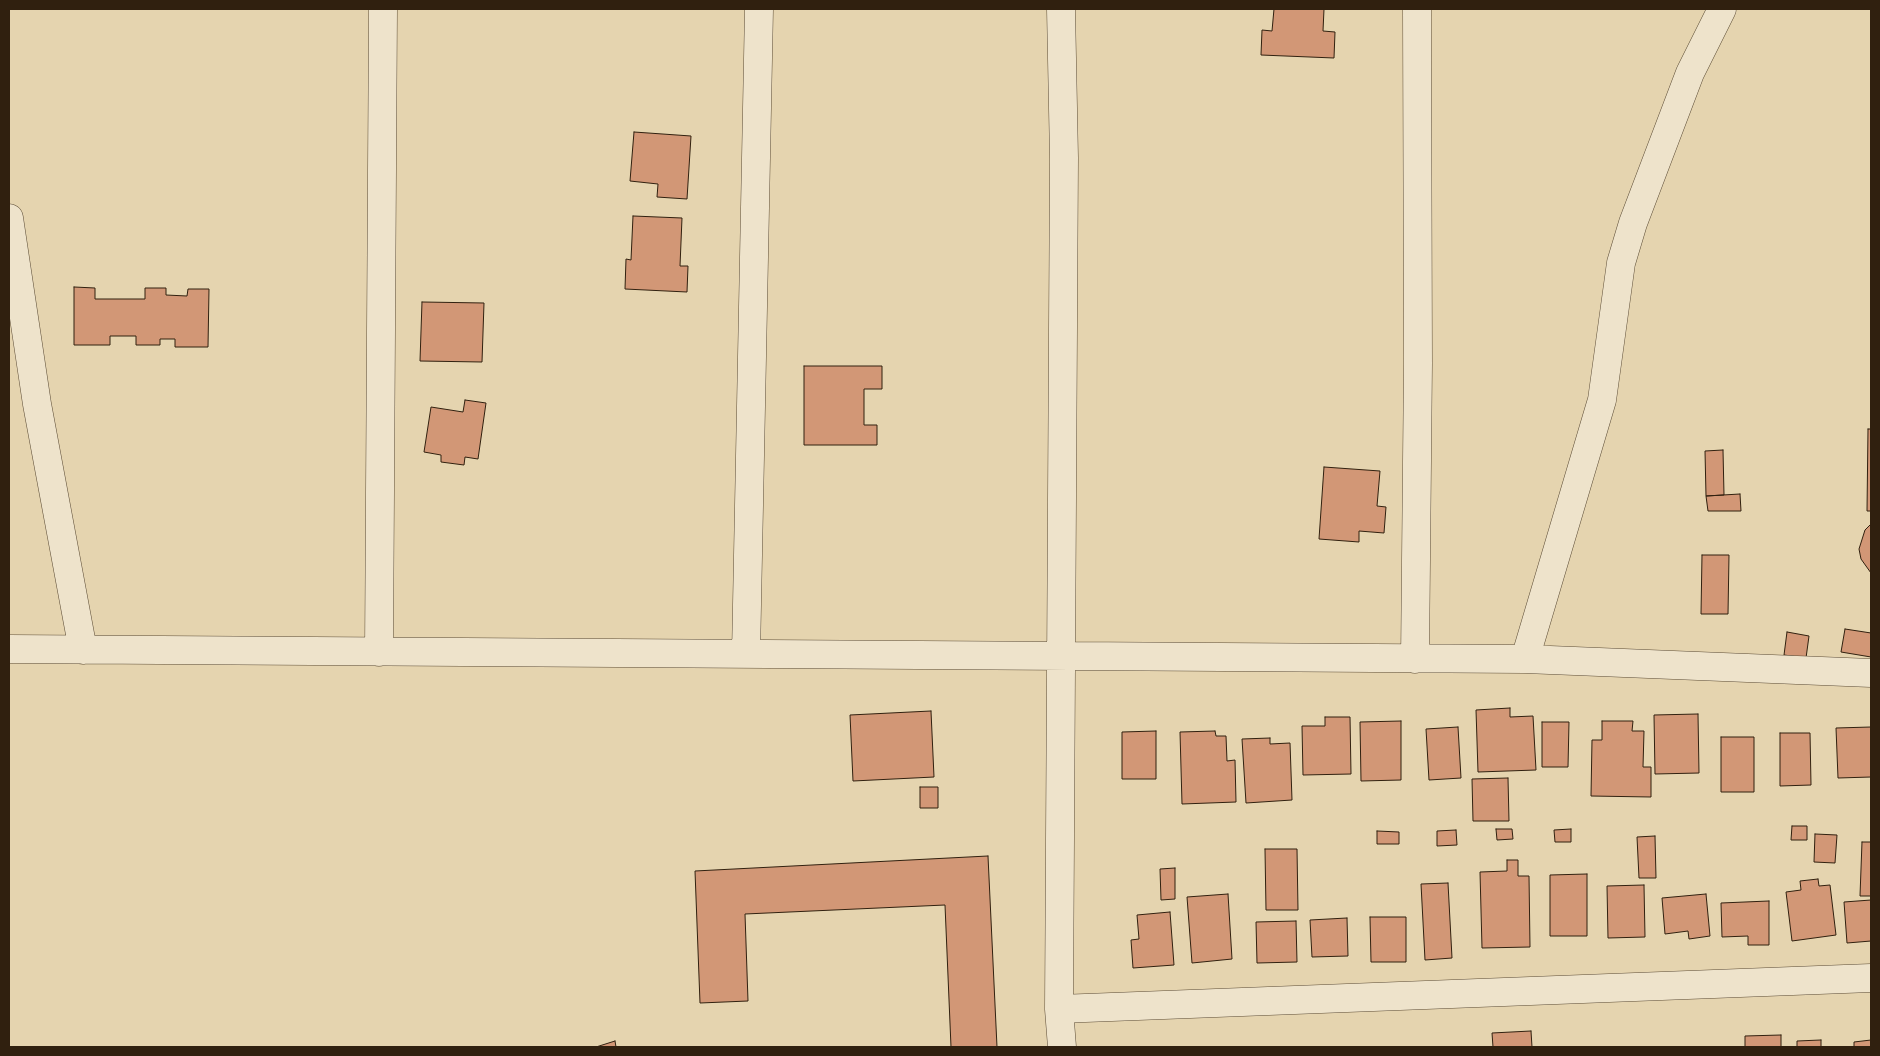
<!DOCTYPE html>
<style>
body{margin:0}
#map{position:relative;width:1880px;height:1056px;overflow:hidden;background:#e5d4af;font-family:"Libre Caslon Text",serif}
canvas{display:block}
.frame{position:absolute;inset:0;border:10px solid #30200f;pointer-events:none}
</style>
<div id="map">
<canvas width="1880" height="1056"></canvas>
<div class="frame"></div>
</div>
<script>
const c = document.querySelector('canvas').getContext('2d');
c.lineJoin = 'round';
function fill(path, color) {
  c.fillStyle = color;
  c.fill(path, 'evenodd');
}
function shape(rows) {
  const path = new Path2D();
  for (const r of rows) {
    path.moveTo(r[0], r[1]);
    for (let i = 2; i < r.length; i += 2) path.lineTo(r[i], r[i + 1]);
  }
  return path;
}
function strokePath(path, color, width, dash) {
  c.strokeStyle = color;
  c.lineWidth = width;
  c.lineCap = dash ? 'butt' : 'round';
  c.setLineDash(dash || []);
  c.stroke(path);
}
const building = shape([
 [1274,9,1324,9,1323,31,1335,32,1334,58,1261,55,1262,30,1272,31,1274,9],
 [634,132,691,136,687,199,657,197,658,184,630,181,634,132],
 [633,216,682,218,680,266,688,266,687,292,625,289,626,259,631,260,633,216],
 [74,287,95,288,95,299,145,299,145,288,166,288,166,295,187,296,188,289,209,289,208,347,175,347,175,339,160,339,160,345,136,345,136,336,110,336,110,345,74,345,74,287],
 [422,302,484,303,482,362,420,361,422,302],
 [804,366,882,366,882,389,864,389,864,425,877,425,877,445,804,445,804,366],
 [465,400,486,403,478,459,465,457,464,465,441,462,441,455,424,452,431,407,463,412,465,400],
 [1868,429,1871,429,1871,511,1867,511,1868,429],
 [1723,450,1724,495,1706,496,1705,451,1723,450],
 [1324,467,1380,471,1377,506,1386,507,1384,533,1359,531,1359,542,1319,539,1324,467],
 [1740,494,1741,511,1708,511,1706,496,1740,494],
 [1871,524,1871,573,1861,559,1859,549,1865,530,1871,524],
 [1702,555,1729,555,1728,614,1701,614,1702,555],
 [1845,629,1871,633,1871,657,1841,652,1845,629],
 [1787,632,1809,636,1806,658,1784,655,1787,632],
 [1510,708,1510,717,1533,716,1536,770,1478,772,1476,710,1510,708],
 [931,711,934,777,853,781,850,715,931,711],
 [1698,714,1699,773,1655,774,1654,715,1698,714],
 [1325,717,1350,717,1351,774,1303,775,1302,726,1325,726,1325,717],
 [1401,721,1401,780,1361,781,1360,722,1401,721],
 [1602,721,1633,721,1632,731,1644,731,1643,767,1651,767,1651,797,1591,796,1592,740,1602,740,1602,721],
 [1542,722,1569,722,1568,767,1542,767,1542,722],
 [1458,727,1461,778,1429,780,1426,729,1458,727],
 [1871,727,1871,777,1838,778,1836,728,1871,727],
 [1156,731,1156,779,1122,779,1122,732,1156,731],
 [1215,731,1216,736,1226,736,1227,761,1235,760,1236,802,1182,804,1180,732,1215,731],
 [1780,733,1810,733,1811,785,1780,786,1780,733],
 [1721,737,1754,737,1754,792,1721,792,1721,737],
 [1270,738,1270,744,1290,743,1292,800,1246,803,1242,739,1270,738],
 [1508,778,1509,821,1473,821,1472,779,1508,778],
 [920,787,938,787,938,808,920,808,920,787],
 [1792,826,1807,826,1807,840,1791,840,1792,826],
 [1496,829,1512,829,1513,839,1497,840,1496,829],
 [1571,829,1571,842,1555,842,1554,830,1571,829],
 [1456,830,1457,845,1437,846,1437,831,1456,830],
 [1377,831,1399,832,1399,844,1377,844,1377,831],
 [1815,834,1837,835,1835,863,1814,862,1815,834],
 [1655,836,1656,878,1639,878,1637,837,1655,836],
 [1862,842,1871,842,1871,896,1860,896,1862,842],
 [1265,849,1297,849,1298,910,1266,910,1265,849],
 [988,856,997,1047,951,1047,945,905,745,914,748,1001,700,1003,695,871,988,856],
 [1507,860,1518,860,1518,876,1529,876,1530,947,1482,948,1480,872,1507,871,1507,860],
 [1175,868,1175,899,1161,900,1160,869,1175,868],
 [1587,874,1587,936,1550,936,1550,875,1587,874],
 [1818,879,1819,886,1830,885,1836,935,1792,941,1786,892,1801,890,1800,881,1818,879],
 [1448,883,1452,958,1425,960,1421,884,1448,883],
 [1644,885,1645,937,1608,938,1607,886,1644,885],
 [1228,894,1232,959,1192,963,1187,897,1228,894],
 [1706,894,1710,936,1689,939,1688,931,1665,934,1662,898,1706,894],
 [1871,900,1871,941,1847,943,1844,902,1871,900],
 [1769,901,1769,945,1748,945,1748,936,1722,937,1721,903,1769,901],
 [1170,912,1174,965,1133,968,1131,940,1139,939,1137,915,1170,912],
 [1370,917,1406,917,1406,962,1371,962,1370,917],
 [1347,918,1348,956,1312,957,1310,920,1347,918],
 [1296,921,1297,962,1257,963,1256,922,1296,921],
 [1531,1031,1532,1047,1493,1047,1492,1033,1531,1031],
 [1781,1035,1781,1047,1745,1047,1745,1036,1781,1035],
 [1821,1040,1821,1047,1797,1047,1797,1041,1821,1040],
 [1871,1040,1871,1047,1854,1047,1854,1042,1871,1040],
 [615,1041,616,1047,596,1047,615,1041]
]);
const minor = shape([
 [1061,9,1064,158,1059,1009,1062,1047],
 [9,218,37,404,83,650],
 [9,649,1525,659,1871,673],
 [379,652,383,9],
 [746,654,759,9],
 [1415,659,1418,363,1417,9],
 [1525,659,1602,400,1621,263,1633,223,1690,73,1722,9],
 [1059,1009,1871,978]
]);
fill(building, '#d29776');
strokePath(building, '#30200f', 1);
strokePath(minor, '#5d4d37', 29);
strokePath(minor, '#eee3cb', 28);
</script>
